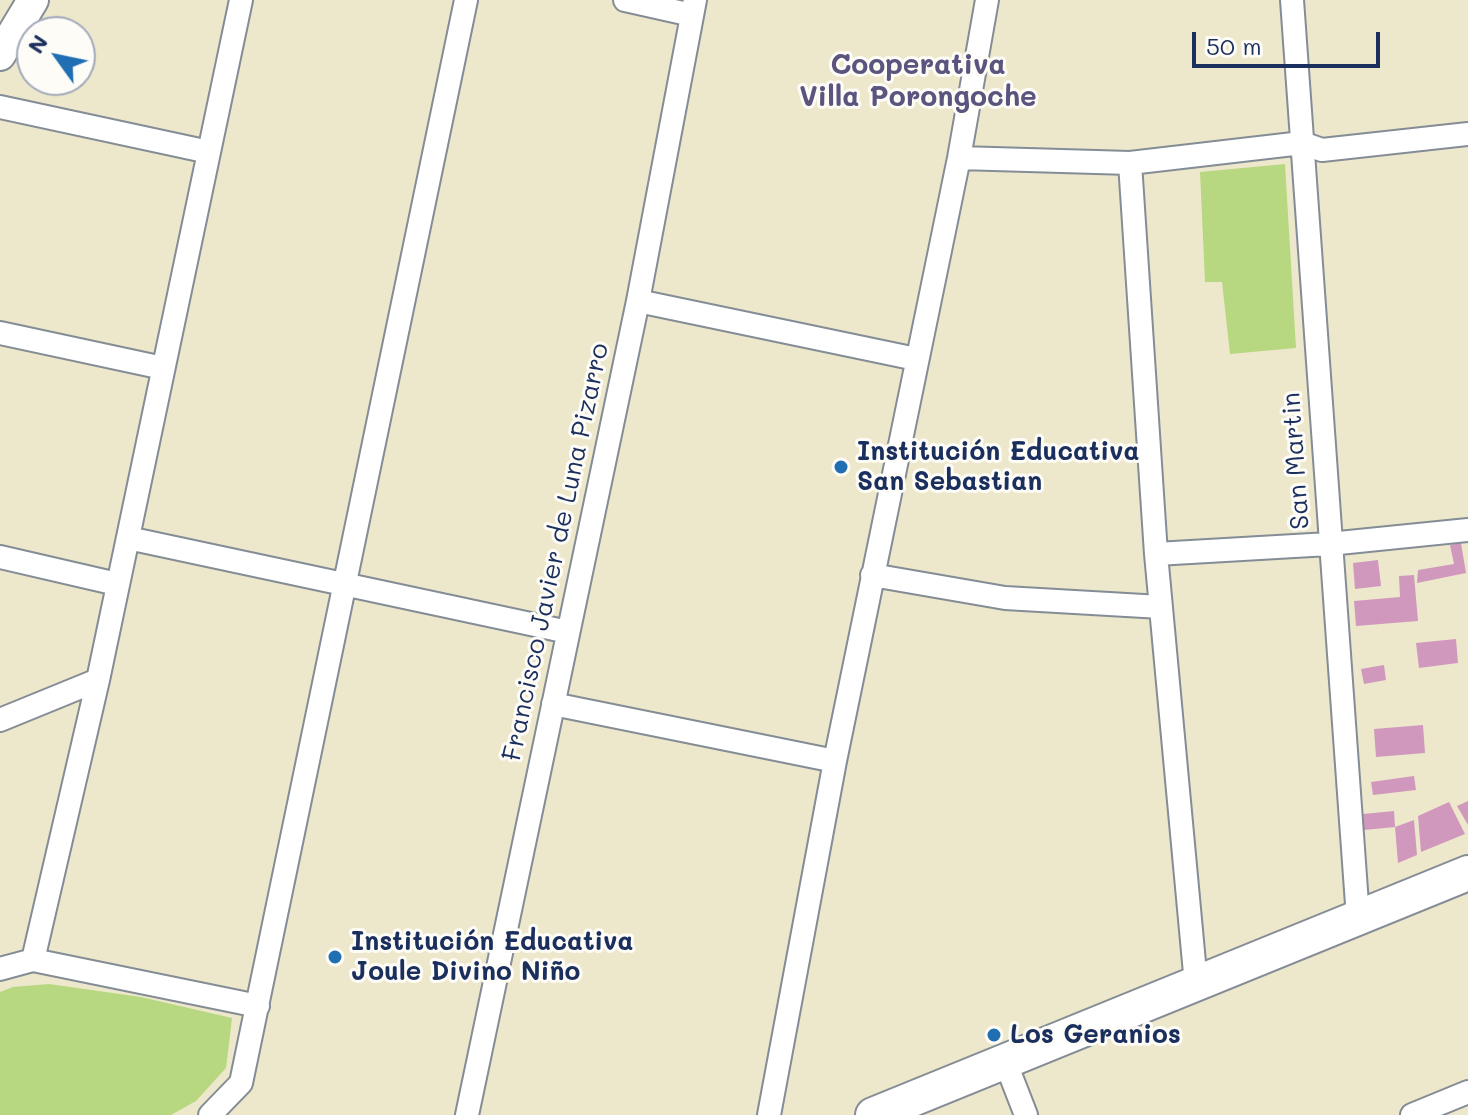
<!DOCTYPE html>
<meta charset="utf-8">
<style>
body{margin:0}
#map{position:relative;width:1468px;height:1115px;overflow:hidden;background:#ede8cc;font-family:Mali,sans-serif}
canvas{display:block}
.north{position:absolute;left:16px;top:16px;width:80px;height:80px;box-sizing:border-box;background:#fdfcf7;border:2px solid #a3aaba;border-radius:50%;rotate:303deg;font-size:22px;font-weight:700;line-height:32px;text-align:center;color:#1b2f5e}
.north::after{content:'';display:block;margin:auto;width:28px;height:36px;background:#1f6fb2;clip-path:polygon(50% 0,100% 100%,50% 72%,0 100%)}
.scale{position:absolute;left:1192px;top:32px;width:188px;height:36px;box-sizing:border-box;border:4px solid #1b2f5e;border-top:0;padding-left:10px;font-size:24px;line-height:28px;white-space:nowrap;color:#1b2f5e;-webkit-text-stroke:6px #fdfcf7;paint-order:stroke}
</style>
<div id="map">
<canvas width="1468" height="1115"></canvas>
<div class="north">N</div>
<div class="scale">50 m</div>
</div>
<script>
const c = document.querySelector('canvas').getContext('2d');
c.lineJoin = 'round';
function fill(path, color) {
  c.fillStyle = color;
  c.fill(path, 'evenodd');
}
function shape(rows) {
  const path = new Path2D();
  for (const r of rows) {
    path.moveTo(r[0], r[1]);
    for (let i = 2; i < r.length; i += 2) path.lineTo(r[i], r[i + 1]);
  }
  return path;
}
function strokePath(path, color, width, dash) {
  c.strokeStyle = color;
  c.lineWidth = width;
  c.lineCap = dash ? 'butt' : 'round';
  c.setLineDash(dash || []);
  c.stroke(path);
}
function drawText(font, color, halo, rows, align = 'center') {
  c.font = font + ' Mali,sans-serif';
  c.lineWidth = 6;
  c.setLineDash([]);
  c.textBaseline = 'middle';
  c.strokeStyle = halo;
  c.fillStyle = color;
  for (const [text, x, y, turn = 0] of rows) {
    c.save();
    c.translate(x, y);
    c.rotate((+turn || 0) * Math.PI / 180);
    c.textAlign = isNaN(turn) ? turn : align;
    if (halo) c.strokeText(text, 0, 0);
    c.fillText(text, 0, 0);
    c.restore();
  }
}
const green = shape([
 [1285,164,1296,348,1230,354,1222,282,1205,282,1200,172],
 [49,984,141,997,232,1018,226,1068,196,1101,171,1115,0,1115,0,992,13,987]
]);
const building = shape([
 [1461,543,1466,573,1417,583,1418,570,1454,564,1450,545],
 [1378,560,1381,586,1355,589,1353,563],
 [1414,575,1418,621,1356,626,1354,601,1400,597,1399,576],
 [1456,639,1458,663,1419,668,1416,643],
 [1384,665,1386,680,1364,684,1361,669],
 [1423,725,1425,753,1376,757,1374,729],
 [1414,776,1416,790,1373,795,1371,782],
 [1468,801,1468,825,1457,806],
 [1449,802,1465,834,1421,852,1418,816],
 [1394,811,1395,827,1414,820,1417,855,1398,863,1395,827,1364,830,1363,814]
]);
const street = shape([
 [625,0,692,15],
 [1292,0,1358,918],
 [0,107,209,152],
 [959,158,1130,163,1302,143,1322,150,1468,134],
 [1130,163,1156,554,1196,984],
 [638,301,916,359],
 [0,333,163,368],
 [128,538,568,632],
 [1156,554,1329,544,1468,530],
 [0,557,117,584],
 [872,575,1005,598,1161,607],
 [553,704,835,761],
 [0,720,98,680],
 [33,960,98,680,241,0],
 [0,969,33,960,258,1006],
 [1005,1061,1026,1115],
 [210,1115,241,1083,466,0],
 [467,1115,638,301,695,0],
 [769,1115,835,761,959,158,987,0],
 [1412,1115,1468,1092]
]);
const secondary = shape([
 [0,55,33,0]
]);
const primary = shape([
 [873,1115,1468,873]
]);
const markers = [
 [841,467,8,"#1f6fb2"],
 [335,957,8,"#1f6fb2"],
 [994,1035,8,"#1f6fb2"]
];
const poiNames = [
 ["Institución Educativa",857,452],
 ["San Sebastian",857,482],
 ["Institución Educativa",351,942],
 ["Joule Divino Niño",351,972],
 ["Los Geranios",1010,1035]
];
const streetNames = [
 ["San Martin",1296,461,-94],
 ["Francisco Javier de Luna Pizarro",556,552,-78]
];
const neighbourhoodNames = [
 ["Cooperativa",918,65],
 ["Villa Porongoche",918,97]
];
fill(green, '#b7d880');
fill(building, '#d098bd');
strokePath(street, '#848c95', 26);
strokePath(secondary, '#848c95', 34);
strokePath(primary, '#848c95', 38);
strokePath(street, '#fff', 22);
strokePath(secondary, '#fff', 30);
strokePath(primary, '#fff', 34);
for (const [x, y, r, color] of markers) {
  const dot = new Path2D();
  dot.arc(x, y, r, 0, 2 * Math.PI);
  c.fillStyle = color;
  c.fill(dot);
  strokePath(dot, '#fdfcf7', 3);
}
drawText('bold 26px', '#1b2f5e', '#fdfcf7', poiNames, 'left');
drawText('26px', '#1b2f5e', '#fdfcf7', streetNames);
drawText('bold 28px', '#5a547f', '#fdfcf7', neighbourhoodNames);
</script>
